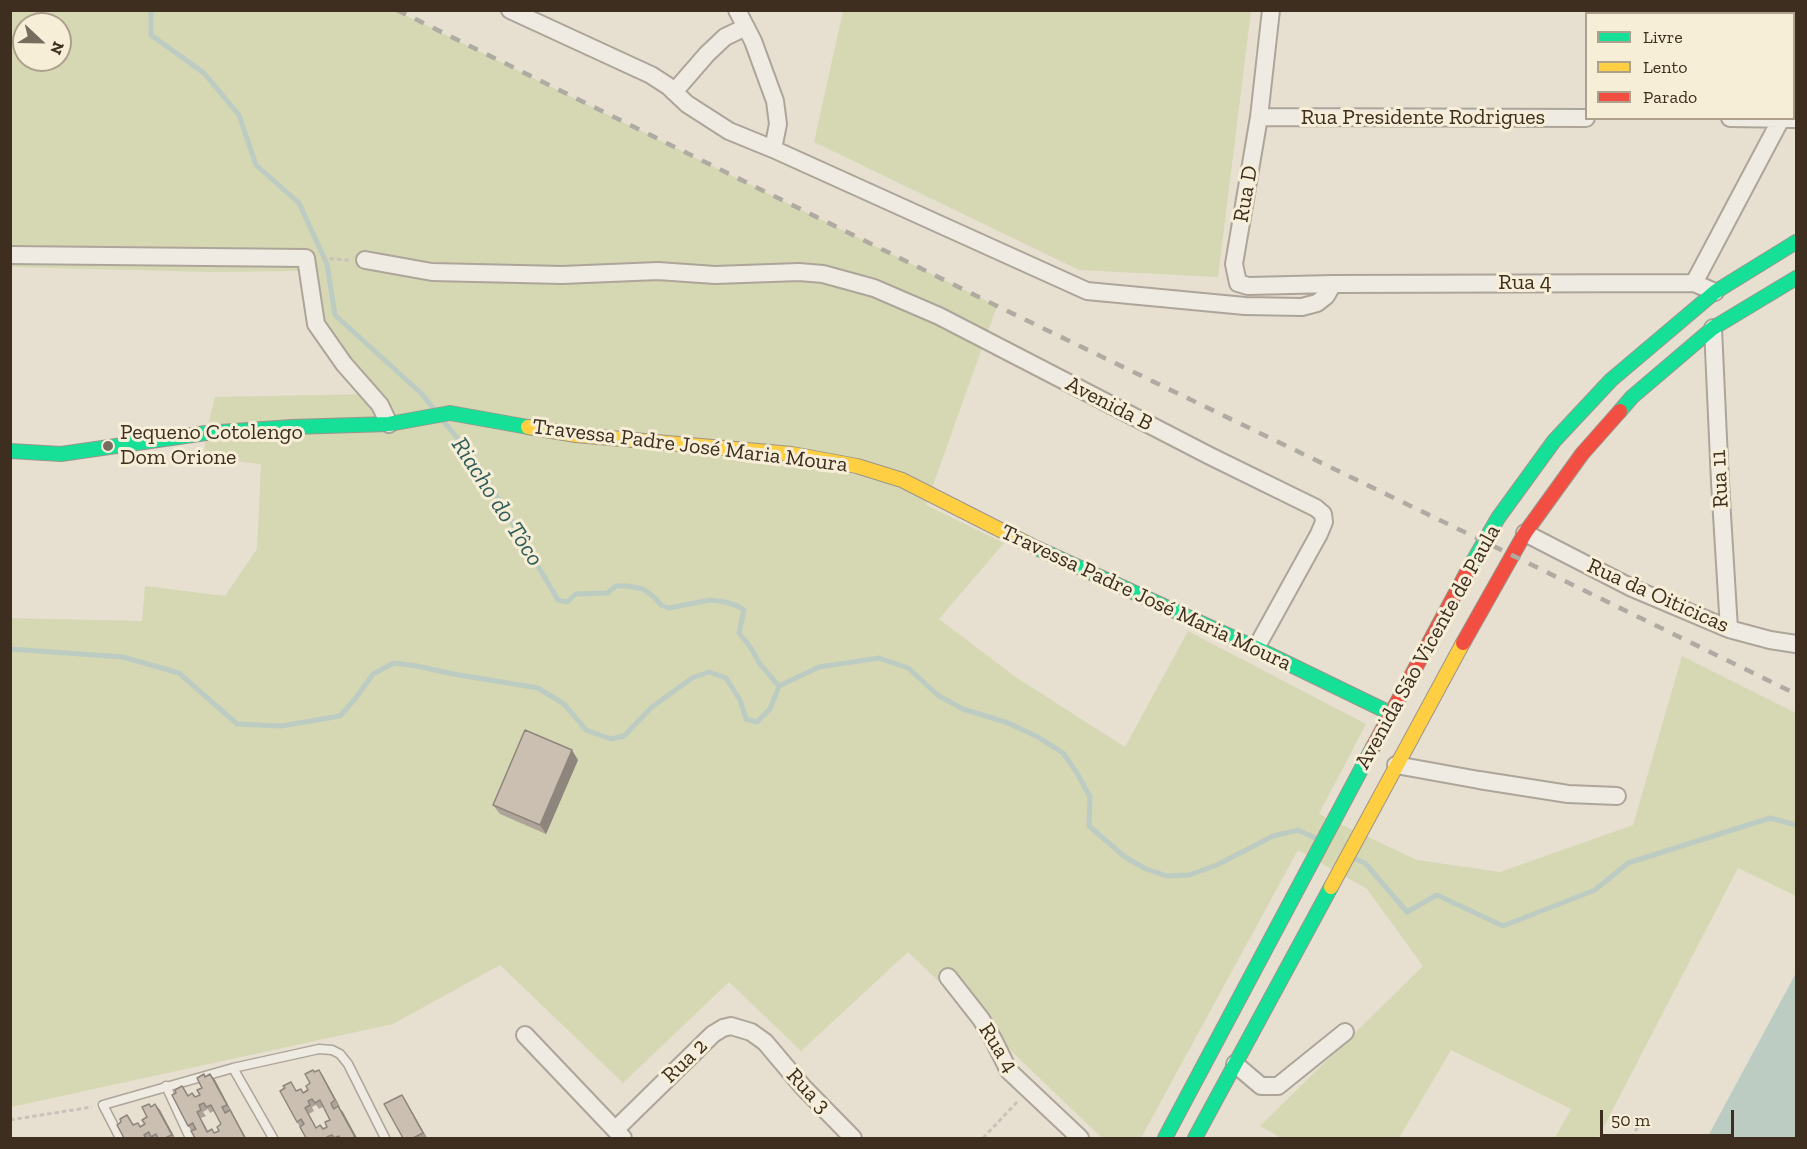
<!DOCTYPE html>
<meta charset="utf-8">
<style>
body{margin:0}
#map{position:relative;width:1807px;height:1149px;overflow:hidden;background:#e7e0d1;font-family:"Zilla Slab",serif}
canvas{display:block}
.frame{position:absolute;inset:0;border:12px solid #3d2e20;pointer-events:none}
.legend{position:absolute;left:1585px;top:12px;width:210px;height:108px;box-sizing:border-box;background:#f7eed8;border:2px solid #ada18e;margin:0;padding:8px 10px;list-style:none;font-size:18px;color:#3d2e20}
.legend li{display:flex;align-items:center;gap:12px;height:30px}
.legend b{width:30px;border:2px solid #ada18e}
.north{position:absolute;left:12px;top:12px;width:60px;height:60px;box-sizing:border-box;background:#f7eed8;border:2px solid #ada18e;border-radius:50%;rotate:112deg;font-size:16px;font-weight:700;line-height:24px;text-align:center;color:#3d2e20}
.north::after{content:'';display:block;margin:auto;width:21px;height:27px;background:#786c5e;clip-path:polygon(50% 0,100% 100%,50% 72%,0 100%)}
.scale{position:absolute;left:1600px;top:1110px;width:134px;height:27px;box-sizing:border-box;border:3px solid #3d2e20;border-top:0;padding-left:8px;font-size:18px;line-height:21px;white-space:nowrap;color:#3d2e20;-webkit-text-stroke:4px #f7eed8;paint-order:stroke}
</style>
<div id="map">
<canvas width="1807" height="1149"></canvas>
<div class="frame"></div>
<ul class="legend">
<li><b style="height:8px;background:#16e098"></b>Livre</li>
<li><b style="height:8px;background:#ffcf43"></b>Lento</li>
<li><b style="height:8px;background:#f24e42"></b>Parado</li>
</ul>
<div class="north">N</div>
<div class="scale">50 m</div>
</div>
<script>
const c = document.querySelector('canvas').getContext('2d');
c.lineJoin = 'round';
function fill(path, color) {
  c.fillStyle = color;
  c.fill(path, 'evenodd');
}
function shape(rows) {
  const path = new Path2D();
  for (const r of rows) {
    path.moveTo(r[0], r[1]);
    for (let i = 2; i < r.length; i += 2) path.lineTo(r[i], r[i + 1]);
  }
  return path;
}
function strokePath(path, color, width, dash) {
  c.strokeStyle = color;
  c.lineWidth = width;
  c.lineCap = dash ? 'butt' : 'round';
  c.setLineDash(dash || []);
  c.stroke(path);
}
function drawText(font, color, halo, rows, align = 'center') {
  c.font = font + ' "Zilla Slab",serif';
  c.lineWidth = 6;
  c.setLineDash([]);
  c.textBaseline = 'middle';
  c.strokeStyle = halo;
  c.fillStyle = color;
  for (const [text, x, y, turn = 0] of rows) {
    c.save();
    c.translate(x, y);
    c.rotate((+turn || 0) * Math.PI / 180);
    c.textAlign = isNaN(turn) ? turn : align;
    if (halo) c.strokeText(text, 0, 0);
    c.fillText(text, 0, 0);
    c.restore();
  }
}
const green = shape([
 [11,11,397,11,997,306,926,505,1004,543,939,619,1017,678,1125,747,1188,631,1366,724,1319,814,1417,860,1500,872,1633,825,1682,656,1796,713,1796,896,1738,868,1598,1138,1555,1138,1571,1109,1451,1050,1399,1138,1281,1138,1260,1126,1423,966,1367,889,1298,850,1141,1138,1102,1138,908,952,801,1051,729,982,623,1083,500,965,393,1024,11,1107,11,618,142,621,145,586,225,596,257,549,261,464,204,458,206,433,215,397,367,394,312,326,301,271,211,272,11,267],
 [24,24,60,24,60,60,24,60],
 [843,11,1251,11,1218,277,1079,270,814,142]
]);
const water = shape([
 [1796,973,1796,1138,1707,1138]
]);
const stream = shape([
 [151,10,151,35,204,73,239,115,256,165,299,203,327,264,335,315,422,394,433,408],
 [444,422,474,458,558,600,567,602,576,594,607,593,616,586,628,586,643,589,654,597,661,605,669,608,710,600,725,602,738,606,744,610,739,633,751,648,760,664,779,686],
 [10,649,123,657,179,673,237,724,281,726,340,716,355,699,373,674,394,663,417,666,453,674,538,688,564,704,586,730,611,739,624,736,652,707,692,678,709,672,726,678,740,700,746,719,757,722,770,709,779,686,819,667,879,658,908,668,939,696,963,709,1008,723,1038,737,1063,753,1077,773,1090,797,1089,826,1125,857,1146,869,1167,876,1189,875,1217,865,1273,836,1298,830,1315,838],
 [1355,859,1365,863,1407,912,1437,895,1503,926,1595,890,1628,863,1770,818,1796,825]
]);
const path = shape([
 [322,258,349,260],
 [10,1120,92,1107],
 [983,1138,1019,1100],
 [1632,1138,1641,1120]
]);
const lane = shape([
 [233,1068,273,1138],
 [166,1086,190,1138],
 [120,1138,103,1105,233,1068,319,1049,332,1050,340,1054,348,1064,385,1138]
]);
const street = shape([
 [510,10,651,75,668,86,687,104,729,131,773,149,1087,291,1245,306,1302,307,1317,303,1326,296,1333,284],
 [737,10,753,41,775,101,778,124,773,149],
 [1271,10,1259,117,1234,264,1238,283,1248,286,1333,284,1694,283,1715,292],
 [674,92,707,54,725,37,746,27],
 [1259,117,1586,118],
 [1730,118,1796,119],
 [10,255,306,258,316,324,344,364,380,405,389,424],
 [365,260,432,272,562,275,658,271,715,275,799,272,823,274,874,288,939,316,1210,456,1316,508,1323,514,1324,522,1319,534,1256,648],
 [1694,283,1781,119],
 [1713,328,1720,482,1729,629],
 [1525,533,1632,588,1729,629,1770,640,1796,644],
 [1396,765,1479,780,1568,794,1617,796],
 [948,977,981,1019,993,1039,1009,1071,1080,1138],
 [525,1035,623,1138],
 [1235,1064,1261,1086,1278,1086,1345,1032],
 [616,1129,713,1034,723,1028,731,1026,751,1032,765,1042,803,1087,853,1138]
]);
const fast = shape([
 [1620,411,1632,397,1713,328,1796,278],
 [10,451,61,454,206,433,292,427,389,424,450,413,528,427],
 [1030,545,1256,648,1392,714],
 [1468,570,1498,518,1554,441,1611,380,1715,292,1796,242],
 [1165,1138,1373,747],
 [1195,1138,1331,887]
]);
const slow = shape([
 [528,427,576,435,792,454,857,466,902,480,1030,545],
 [1331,887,1463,643]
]);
const jam = shape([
 [1463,643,1525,533,1582,454,1620,411],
 [1373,747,1468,570]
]);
const rail = shape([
 [397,10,997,306,1483,541,1796,694]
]);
const wall = shape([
 [578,760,546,834,500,814,493,805],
 [319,1070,323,1076,340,1107,339,1107,357,1138,306,1138,297,1122,285,1088,297,1091,301,1089,304,1093,308,1090,315,1072],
 [316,1105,319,1109,323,1107,330,1120,327,1127,323,1129,316,1127,309,1114,314,1111,312,1107],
 [210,1074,215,1080,246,1138,195,1138,192,1131,188,1126,188,1095,192,1093,195,1097,200,1095,206,1077],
 [208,1109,210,1113,214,1111,221,1124,219,1131,214,1133,208,1131,201,1118,206,1116,203,1112],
 [406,1101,427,1138,403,1138],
 [155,1104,175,1138,124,1138,134,1125,138,1123,140,1126,145,1124,151,1106]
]);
const shadedWall = shape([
 [572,750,578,760,546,834,540,825],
 [319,1070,323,1076,340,1107,335,1100],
 [210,1074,215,1080,231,1111,227,1105],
 [402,1095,406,1101,427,1138,423,1133],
 [155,1104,160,1110,175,1138,172,1135],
 [338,1106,343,1112,357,1138,355,1137],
 [230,1110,246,1138,245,1138]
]);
const building = shape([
 [525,730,572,750,540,825,493,805,525,730],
 [313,1070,314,1072,319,1070,335,1100,331,1103,332,1106,334,1109,338,1106,355,1137,352,1138,340,1138,339,1136,334,1138,332,1135,327,1137,328,1138,306,1138,300,1127,304,1124,301,1119,297,1122,280,1091,285,1088,283,1086,291,1082,296,1091,301,1089,303,1093,308,1090,306,1086,310,1083,305,1074,313,1070],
 [312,1099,315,1103,320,1100,330,1120,325,1122,327,1127,323,1129,320,1125,316,1128,305,1108,310,1105,308,1101,312,1099],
 [204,1074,205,1077,210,1074,227,1105,222,1107,225,1113,230,1110,245,1138,195,1138,191,1131,196,1129,194,1126,193,1123,188,1126,172,1095,176,1093,175,1090,182,1086,188,1096,192,1093,195,1097,200,1095,197,1090,202,1088,197,1078,204,1074],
 [204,1103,206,1107,211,1105,221,1124,217,1127,219,1131,214,1133,212,1129,207,1132,197,1112,201,1110,199,1105,204,1103],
 [402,1095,423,1133,413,1138,403,1138,384,1104,402,1095],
 [149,1104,151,1107,155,1104,172,1135,167,1137,168,1138,158,1138,156,1134,151,1137,149,1132,144,1135,146,1138,124,1138,117,1125,121,1122,120,1119,127,1115,133,1125,138,1123,140,1127,145,1124,142,1120,147,1117,142,1107,149,1104]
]);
const markers = [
 [108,446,6,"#786c5e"]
];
const streetNames = [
 ["Rua Presidente Rodrigues",1423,118],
 ["Rua D",1246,194,-80],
 ["Rua 4",1525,283],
 ["Avenida B",1109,404,27],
 ["Travessa Padre José Maria Moura",690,446,7],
 ["Rua 11",1720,479,-93],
 ["Rua da Oiticicas",1658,596,24],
 ["Travessa Padre José Maria Moura",1146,598,25],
 ["Avenida São Vicente de Paula",1428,647,-61],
 ["Rua 4",998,1048,58],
 ["Rua 2",685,1061,-44],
 ["Rua 3",808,1091,47]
];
const poiNames = [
 ["Pequeno Cotolengo",120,433],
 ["Dom Orione",120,458]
];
const waterNames = [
 ["Riacho do Tôco",497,502,57]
];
fill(green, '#d6d7b3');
fill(water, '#bcccc2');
strokePath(stream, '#bcccc2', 5);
strokePath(lane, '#ada599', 11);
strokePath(street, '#ada599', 20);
strokePath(fast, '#9c958a', 16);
strokePath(slow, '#9c958a', 16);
strokePath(jam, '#9c958a', 16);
strokePath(path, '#c8c2b9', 3, [4.5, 3]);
strokePath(lane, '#efebe3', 8);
strokePath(street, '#efebe3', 16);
strokePath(fast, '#16e098', 14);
strokePath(slow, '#ffcf43', 14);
strokePath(jam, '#f24e42', 14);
strokePath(rail, '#afaaa2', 4.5, [10, 10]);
fill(wall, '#afa499');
fill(shadedWall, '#8e867d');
fill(building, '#cbbfb2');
strokePath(building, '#8e867d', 1.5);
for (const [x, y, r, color] of markers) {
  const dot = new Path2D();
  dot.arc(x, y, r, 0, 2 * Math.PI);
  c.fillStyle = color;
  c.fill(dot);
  strokePath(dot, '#f7eed8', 2);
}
drawText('22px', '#3d2e20', '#f7eed8', streetNames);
drawText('22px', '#3d2e20', '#f7eed8', poiNames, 'left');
drawText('italic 24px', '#2f5d5a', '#f7eed8', waterNames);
</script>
